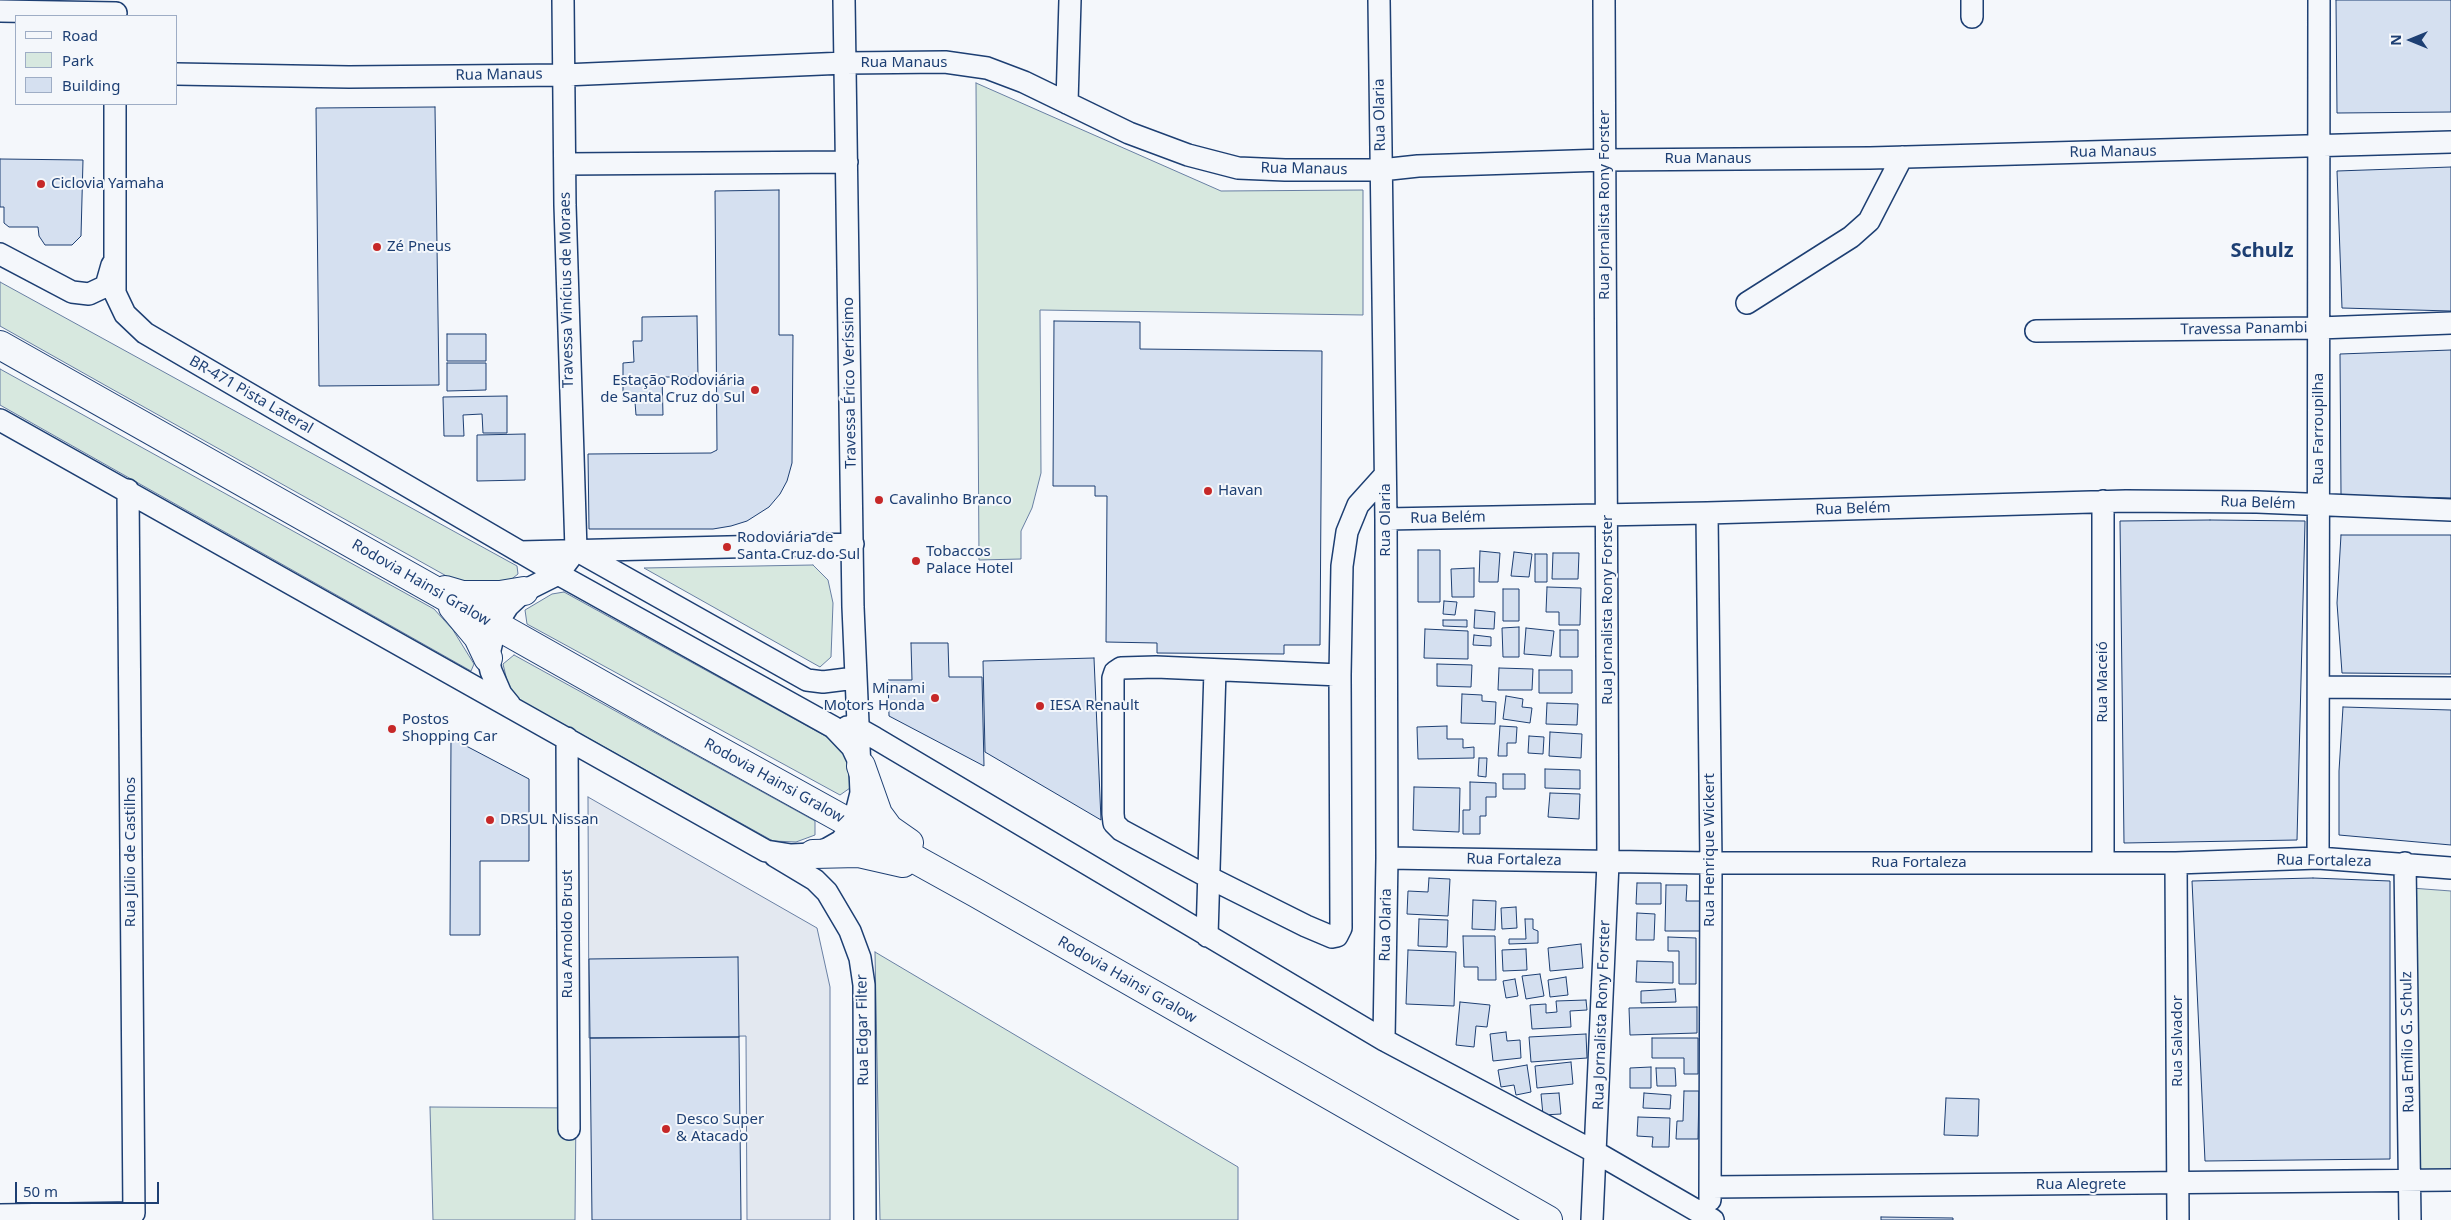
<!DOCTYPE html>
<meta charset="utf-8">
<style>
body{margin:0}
#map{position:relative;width:2451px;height:1220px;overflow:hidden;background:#f4f7fb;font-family:"Noto Sans",sans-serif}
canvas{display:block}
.legend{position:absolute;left:15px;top:15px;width:162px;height:90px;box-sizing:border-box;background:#f4f7fb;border:1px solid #9eadc5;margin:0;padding:6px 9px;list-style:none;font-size:15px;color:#1d3f73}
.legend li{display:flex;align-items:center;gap:10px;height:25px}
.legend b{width:25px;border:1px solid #9eadc5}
.north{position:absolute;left:2386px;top:15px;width:50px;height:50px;-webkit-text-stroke:4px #f4f7fb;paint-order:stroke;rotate:270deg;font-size:14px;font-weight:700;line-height:20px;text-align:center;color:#1d3f73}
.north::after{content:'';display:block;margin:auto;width:18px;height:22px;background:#1d3f73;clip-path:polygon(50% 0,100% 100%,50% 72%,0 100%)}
.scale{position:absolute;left:15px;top:1182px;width:144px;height:22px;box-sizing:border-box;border:2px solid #1d3f73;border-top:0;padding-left:6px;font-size:15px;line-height:18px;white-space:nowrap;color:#1d3f73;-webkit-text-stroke:4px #f4f7fb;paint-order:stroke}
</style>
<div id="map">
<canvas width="2451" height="1220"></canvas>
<ul class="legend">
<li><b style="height:6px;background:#f4f7fb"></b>Road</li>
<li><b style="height:14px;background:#d7e8df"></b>Park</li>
<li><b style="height:14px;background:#d5e0f0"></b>Building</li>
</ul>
<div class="north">N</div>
<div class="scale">50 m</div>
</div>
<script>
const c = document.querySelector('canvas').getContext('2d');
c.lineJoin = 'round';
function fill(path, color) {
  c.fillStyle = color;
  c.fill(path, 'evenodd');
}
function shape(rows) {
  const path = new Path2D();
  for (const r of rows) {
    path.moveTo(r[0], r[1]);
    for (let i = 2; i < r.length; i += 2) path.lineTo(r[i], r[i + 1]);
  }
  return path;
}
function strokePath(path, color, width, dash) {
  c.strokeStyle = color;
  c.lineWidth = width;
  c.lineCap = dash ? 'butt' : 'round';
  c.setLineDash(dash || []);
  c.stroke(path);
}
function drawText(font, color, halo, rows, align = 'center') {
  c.font = font + ' "Noto Sans",sans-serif';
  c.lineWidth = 4;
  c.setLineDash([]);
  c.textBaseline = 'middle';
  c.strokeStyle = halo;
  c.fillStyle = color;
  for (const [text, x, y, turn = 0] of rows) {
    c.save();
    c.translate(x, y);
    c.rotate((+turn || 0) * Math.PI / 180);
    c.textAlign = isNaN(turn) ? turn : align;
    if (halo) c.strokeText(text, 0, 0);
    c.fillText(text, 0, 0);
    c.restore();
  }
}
const green = shape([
 [976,83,1221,191,1363,190,1363,315,1040,310,1041,473,1032,508,1021,531,1021,559,979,560,976,83],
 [0,282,517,566,518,574,509,581,474,584,450,578,110,388,0,326,0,282],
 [0,369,434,609,453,630,474,664,471,671,0,405,0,369],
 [813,565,828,580,833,603,831,657,820,667,644,568,813,565],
 [564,592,836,742,848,760,850,788,840,795,527,624,525,610,552,594,564,592],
 [514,655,815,821,815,835,796,842,773,841,520,700,508,685,503,664,514,655],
 [2411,888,2451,891,2451,1173,2417,1172,2411,888],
 [875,952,1238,1167,1238,1220,880,1220,875,952],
 [430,1107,576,1108,575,1220,433,1220,430,1107]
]);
const parking = shape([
 [588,797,817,928,830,987,830,1220,747,1220,746,1036,589,1038,588,797]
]);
const building = shape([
 [2336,0,2451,0,2451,112,2337,113,2336,0],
 [435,107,439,385,319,386,316,108,435,107],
 [0,159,83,160,81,236,72,245,45,245,39,236,38,227,9,227,4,223,4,207,0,207,0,159],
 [2451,167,2451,311,2342,308,2337,171,2451,167],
 [779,190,779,335,793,335,792,463,787,481,780,494,769,507,747,521,731,526,713,529,589,529,588,454,711,453,717,450,715,191,779,190],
 [697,316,698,377,662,377,663,415,636,415,635,402,623,402,623,363,634,362,633,341,642,341,642,317,697,316],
 [1054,321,1140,322,1140,349,1322,351,1320,645,1284,645,1284,654,1157,653,1157,643,1106,642,1107,496,1095,496,1095,486,1053,486,1054,321],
 [447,334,486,334,486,361,447,361,447,334],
 [2451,350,2451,498,2341,495,2340,354,2451,350],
 [447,363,486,363,486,390,447,391,447,363],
 [507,396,507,433,483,433,482,414,463,415,464,436,444,436,443,397,507,396],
 [525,434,525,480,477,481,477,435,525,434],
 [2210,520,2305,521,2297,840,2124,843,2120,521,2210,520],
 [2341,535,2451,535,2451,674,2342,673,2337,603,2341,535],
 [1418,550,1440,550,1440,602,1418,602,1418,550],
 [1480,551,1500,553,1498,582,1479,582,1480,551],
 [1514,552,1532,554,1529,577,1511,576,1514,552],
 [1553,553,1579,553,1578,579,1552,579,1553,553],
 [1535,554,1547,554,1547,582,1535,582,1535,554],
 [1474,568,1474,597,1452,597,1451,569,1474,568],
 [1547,587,1581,588,1580,625,1559,625,1559,612,1546,612,1547,587],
 [1503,589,1519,589,1519,621,1503,621,1503,589],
 [1444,601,1457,602,1455,615,1443,614,1444,601],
 [1475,610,1495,612,1494,629,1474,628,1475,610],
 [1443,620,1467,620,1467,627,1443,626,1443,620],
 [1519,627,1519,657,1503,657,1502,628,1519,627],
 [1526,628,1554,631,1551,656,1524,654,1526,628],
 [1425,629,1468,631,1468,659,1424,658,1425,629],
 [1560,630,1578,630,1578,657,1560,657,1560,630],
 [1474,635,1491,637,1491,646,1473,645,1474,635],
 [911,643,948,643,949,677,982,677,984,766,889,716,888,680,912,680,911,643],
 [1094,658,1101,820,985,752,983,661,1094,658],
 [1437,664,1472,665,1471,687,1437,686,1437,664],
 [1499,668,1533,669,1532,690,1498,690,1499,668],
 [1539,670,1572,670,1572,693,1539,693,1539,670],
 [1462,694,1482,695,1482,701,1496,702,1495,724,1461,723,1462,694],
 [1506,696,1523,699,1522,707,1532,708,1530,723,1503,719,1506,696],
 [1547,703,1578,704,1577,725,1546,724,1547,703],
 [2343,707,2451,710,2451,845,2339,835,2339,771,2343,707],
 [1447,726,1447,739,1463,739,1463,748,1474,747,1474,758,1418,759,1417,727,1447,726],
 [1500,726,1517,727,1516,743,1507,743,1507,756,1498,756,1500,726],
 [1550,732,1582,734,1581,758,1549,756,1550,732],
 [1529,736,1544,737,1543,754,1528,753,1529,736],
 [451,738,529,779,529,861,480,861,480,935,450,935,451,738],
 [1479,758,1487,758,1486,777,1478,776,1479,758],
 [1545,769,1580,770,1580,789,1545,788,1545,769],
 [1503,774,1525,774,1525,789,1503,789,1503,774],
 [1470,782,1496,783,1496,797,1486,797,1486,816,1480,816,1480,834,1463,834,1463,810,1470,810,1470,782],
 [1414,787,1460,788,1459,832,1413,830,1414,787],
 [1550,793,1580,794,1579,819,1548,817,1550,793],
 [1429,878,1450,879,1448,916,1407,914,1408,891,1428,892,1429,878],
 [2313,878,2390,881,2390,1159,2205,1161,2192,881,2313,878],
 [1637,883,1661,883,1661,904,1636,904,1637,883],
 [1666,885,1687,885,1686,901,1701,901,1700,931,1665,931,1666,885],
 [1473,900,1496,901,1495,930,1472,929,1473,900],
 [1516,907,1517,928,1502,929,1501,908,1516,907],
 [1637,913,1655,914,1654,940,1636,940,1637,913],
 [1419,919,1448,920,1447,947,1418,946,1419,919],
 [1525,919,1533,919,1533,929,1538,931,1538,943,1509,944,1509,939,1526,939,1525,919],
 [1463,936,1495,936,1496,980,1478,980,1478,967,1464,967,1463,936],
 [1668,937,1696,938,1696,984,1679,984,1679,951,1668,951,1668,937],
 [1581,944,1583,968,1550,971,1548,948,1581,944],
 [1526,949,1527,970,1503,971,1502,950,1526,949],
 [1408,950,1456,952,1454,1006,1406,1004,1408,950],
 [738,957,739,1037,590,1038,589,959,738,957],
 [1637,961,1673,962,1673,983,1636,982,1637,961],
 [1540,974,1544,996,1526,999,1522,976,1540,974],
 [1566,977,1568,995,1550,997,1548,980,1566,977],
 [1515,979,1518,996,1506,998,1503,981,1515,979],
 [1675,989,1676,1002,1641,1003,1641,991,1675,989],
 [1586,1000,1587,1010,1570,1011,1571,1027,1532,1029,1530,1005,1546,1004,1546,1013,1557,1012,1556,1001,1586,1000],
 [1460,1002,1490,1005,1487,1027,1476,1026,1474,1047,1456,1045,1460,1002],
 [1697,1007,1697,1033,1630,1035,1629,1008,1697,1007],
 [1506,1032,1507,1041,1520,1040,1521,1058,1493,1061,1490,1034,1506,1032],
 [1586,1034,1587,1058,1531,1062,1529,1037,1586,1034],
 [739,1037,741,1220,592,1220,590,1038,739,1037],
 [1652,1038,1698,1038,1698,1074,1684,1074,1684,1058,1652,1058,1652,1038],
 [1571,1062,1573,1084,1537,1088,1535,1066,1571,1062],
 [1527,1065,1531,1092,1516,1095,1514,1085,1501,1087,1498,1070,1527,1065],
 [1651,1067,1651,1088,1630,1088,1630,1068,1651,1067],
 [1656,1068,1675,1068,1676,1086,1657,1086,1656,1068],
 [1684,1091,1699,1091,1698,1139,1676,1139,1677,1121,1683,1121,1684,1091],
 [1559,1093,1561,1114,1543,1115,1541,1094,1559,1093],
 [1644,1093,1671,1095,1670,1109,1643,1108,1644,1093],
 [1946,1098,1979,1099,1978,1136,1944,1135,1946,1098],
 [1638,1117,1670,1118,1669,1147,1652,1147,1653,1137,1637,1136,1638,1117],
 [1881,1217,1953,1218,1953,1220,1881,1220,1881,1217]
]);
const minor = shape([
 [1379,0,1386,519,1387,858,1384,1040],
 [1972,0,1972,17],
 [0,11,116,13],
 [176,74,349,77,564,75,845,63,945,62,987,68,1024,82,1129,133,1188,155,1238,168,1285,170,1381,170,1418,166,1605,160,1870,158,2451,142],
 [1067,103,1070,0],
 [115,104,115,293,125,314,145,333,558,574,833,727,852,747,860,764],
 [565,164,847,162],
 [0,254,72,292,89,294,106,286,112,265],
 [1747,303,1851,237,1869,221,1902,157],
 [2036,331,2319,328,2451,323],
 [0,420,766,851,791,855,813,854,827,849,841,841,853,825,861,793,853,607,844,0],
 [2103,501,2103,863],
 [1707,513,1711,863,1710,1200],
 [1386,519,1707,513,2126,501,2257,502,2451,510],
 [576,550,807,680,823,682,855,678],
 [520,552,853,544],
 [1156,667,1340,675,1341,928,1337,936,1332,937,1306,926,1210,878,1121,830,1114,823,1113,814,1113,678,1115,672,1121,668,1156,667],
 [1340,675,1342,566,1347,532,1358,505,1385,475],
 [2319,687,2451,688],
 [510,705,501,694,491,671,488,658,496,625,508,606,524,591,558,574,576,550,565,205,563,0],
 [847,727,859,729,875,738,1384,1040,1597,1153,1713,1220],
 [567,738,569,1129],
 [775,856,815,880,827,892,850,931,860,958,864,985,865,1220],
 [1387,858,1711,863,2176,863,2318,858,2451,868],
 [2318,858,2319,0],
 [2176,863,2178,1220],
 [2405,863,2410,1220],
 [1207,936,1215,670],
 [1711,1187,2451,1180],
 [0,1215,134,1213,128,490],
 [1592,1220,1608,863,1604,0]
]);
const major = shape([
 [0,345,680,729,976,893,1548,1220],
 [445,590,462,595,500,595,524,591],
 [453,607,478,637,488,658],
 [861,766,878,814,889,829,909,843],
 [813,854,859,853,903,863]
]);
const markers = [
 [41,184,5,"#c62828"],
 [377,247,5,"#c62828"],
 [755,390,5,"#c62828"],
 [1208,491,5,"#c62828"],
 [879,500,5,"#c62828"],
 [727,547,5,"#c62828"],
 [916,561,5,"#c62828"],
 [935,698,5,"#c62828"],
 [1040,706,5,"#c62828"],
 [392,729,5,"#c62828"],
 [490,820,5,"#c62828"],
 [666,1129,5,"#c62828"]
];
const streetNames = [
 ["Rua Manaus",904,63],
 ["Rua Manaus",499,75,-1],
 ["Rua Olaria",1380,115,-91],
 ["Rua Manaus",2113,152,-1],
 ["Rua Manaus",1708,159],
 ["Rua Manaus",1304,169,1],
 ["Rua Jornalista Rony Forster",1605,205,-90],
 ["Travessa Vinícius de Moraes",567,290,-91],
 ["Travessa Panambi",2244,329,-1],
 ["Travessa Érico Veríssimo",850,383,-91],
 ["BR-471 Pista Lateral",251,395,30],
 ["Rua Farroupilha",2319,429,-90],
 ["Rua Belém",2258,503,2],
 ["Rua Belém",1853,509,-2],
 ["Rua Belém",1448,518,-1],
 ["Rua Olaria",1386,520,-90],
 ["Rodovia Hainsi Gralow",421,583,30],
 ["Rua Jornalista Rony Forster",1608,610,-90],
 ["Rua Maceió",2103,682,-90],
 ["Rodovia Hainsi Gralow",774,781,29],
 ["Rua Henrique Wickert",1710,850,-90],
 ["Rua Júlio de Castilhos",131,852,-90],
 ["Rua Fortaleza",1514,860,1],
 ["Rua Fortaleza",2324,861,1],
 ["Rua Fortaleza",1919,863],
 ["Rua Olaria",1386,925,-89],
 ["Rua Arnoldo Brust",568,934,-90],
 ["Rodovia Hainsi Gralow",1127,980,30],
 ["Rua Jornalista Rony Forster",1602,1015,-88],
 ["Rua Edgar Filter",863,1030,-91],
 ["Rua Salvador",2178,1041,-90],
 ["Rua Emílio G. Schulz",2408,1042,-91],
 ["Rua Alegrete",2081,1185]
];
const poiNames = [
 ["Ciclovia Yamaha",51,184],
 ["Zé Pneus",387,247],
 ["Estação Rodoviária",745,381,"right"],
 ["de Santa Cruz do Sul",745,398,"right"],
 ["Havan",1218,491],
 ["Cavalinho Branco",889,500],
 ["Rodoviária de",737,538],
 ["Santa Cruz do Sul",737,555],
 ["Tobaccos",926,552],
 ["Palace Hotel",926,569],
 ["Minami",925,689,"right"],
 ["Motors Honda",925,706,"right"],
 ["IESA Renault",1050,706],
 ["Postos",402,720],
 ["Shopping Car",402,737],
 ["DRSUL Nissan",500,820],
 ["Desco Super",676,1120],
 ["& Atacado",676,1137]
];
const districtNames = [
 ["Schulz",2262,251]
];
fill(green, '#d7e8df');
strokePath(green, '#687fa3', 1);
fill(parking, '#e3e8f0');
strokePath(parking, '#687fa3', 1);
fill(building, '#d5e0f0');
strokePath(building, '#1d3f73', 1);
strokePath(minor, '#1d3f73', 24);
strokePath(major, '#1d3f73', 30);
strokePath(minor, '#f4f7fb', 21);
strokePath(major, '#f4f7fb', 28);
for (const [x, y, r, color] of markers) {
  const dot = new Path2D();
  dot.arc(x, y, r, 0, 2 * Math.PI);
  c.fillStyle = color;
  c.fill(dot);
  strokePath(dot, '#f4f7fb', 2);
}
drawText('15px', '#1d3f73', '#f4f7fb', streetNames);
drawText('15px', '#1d3f73', '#f4f7fb', poiNames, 'left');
drawText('bold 20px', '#1d3f73', '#f4f7fb', districtNames);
</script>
